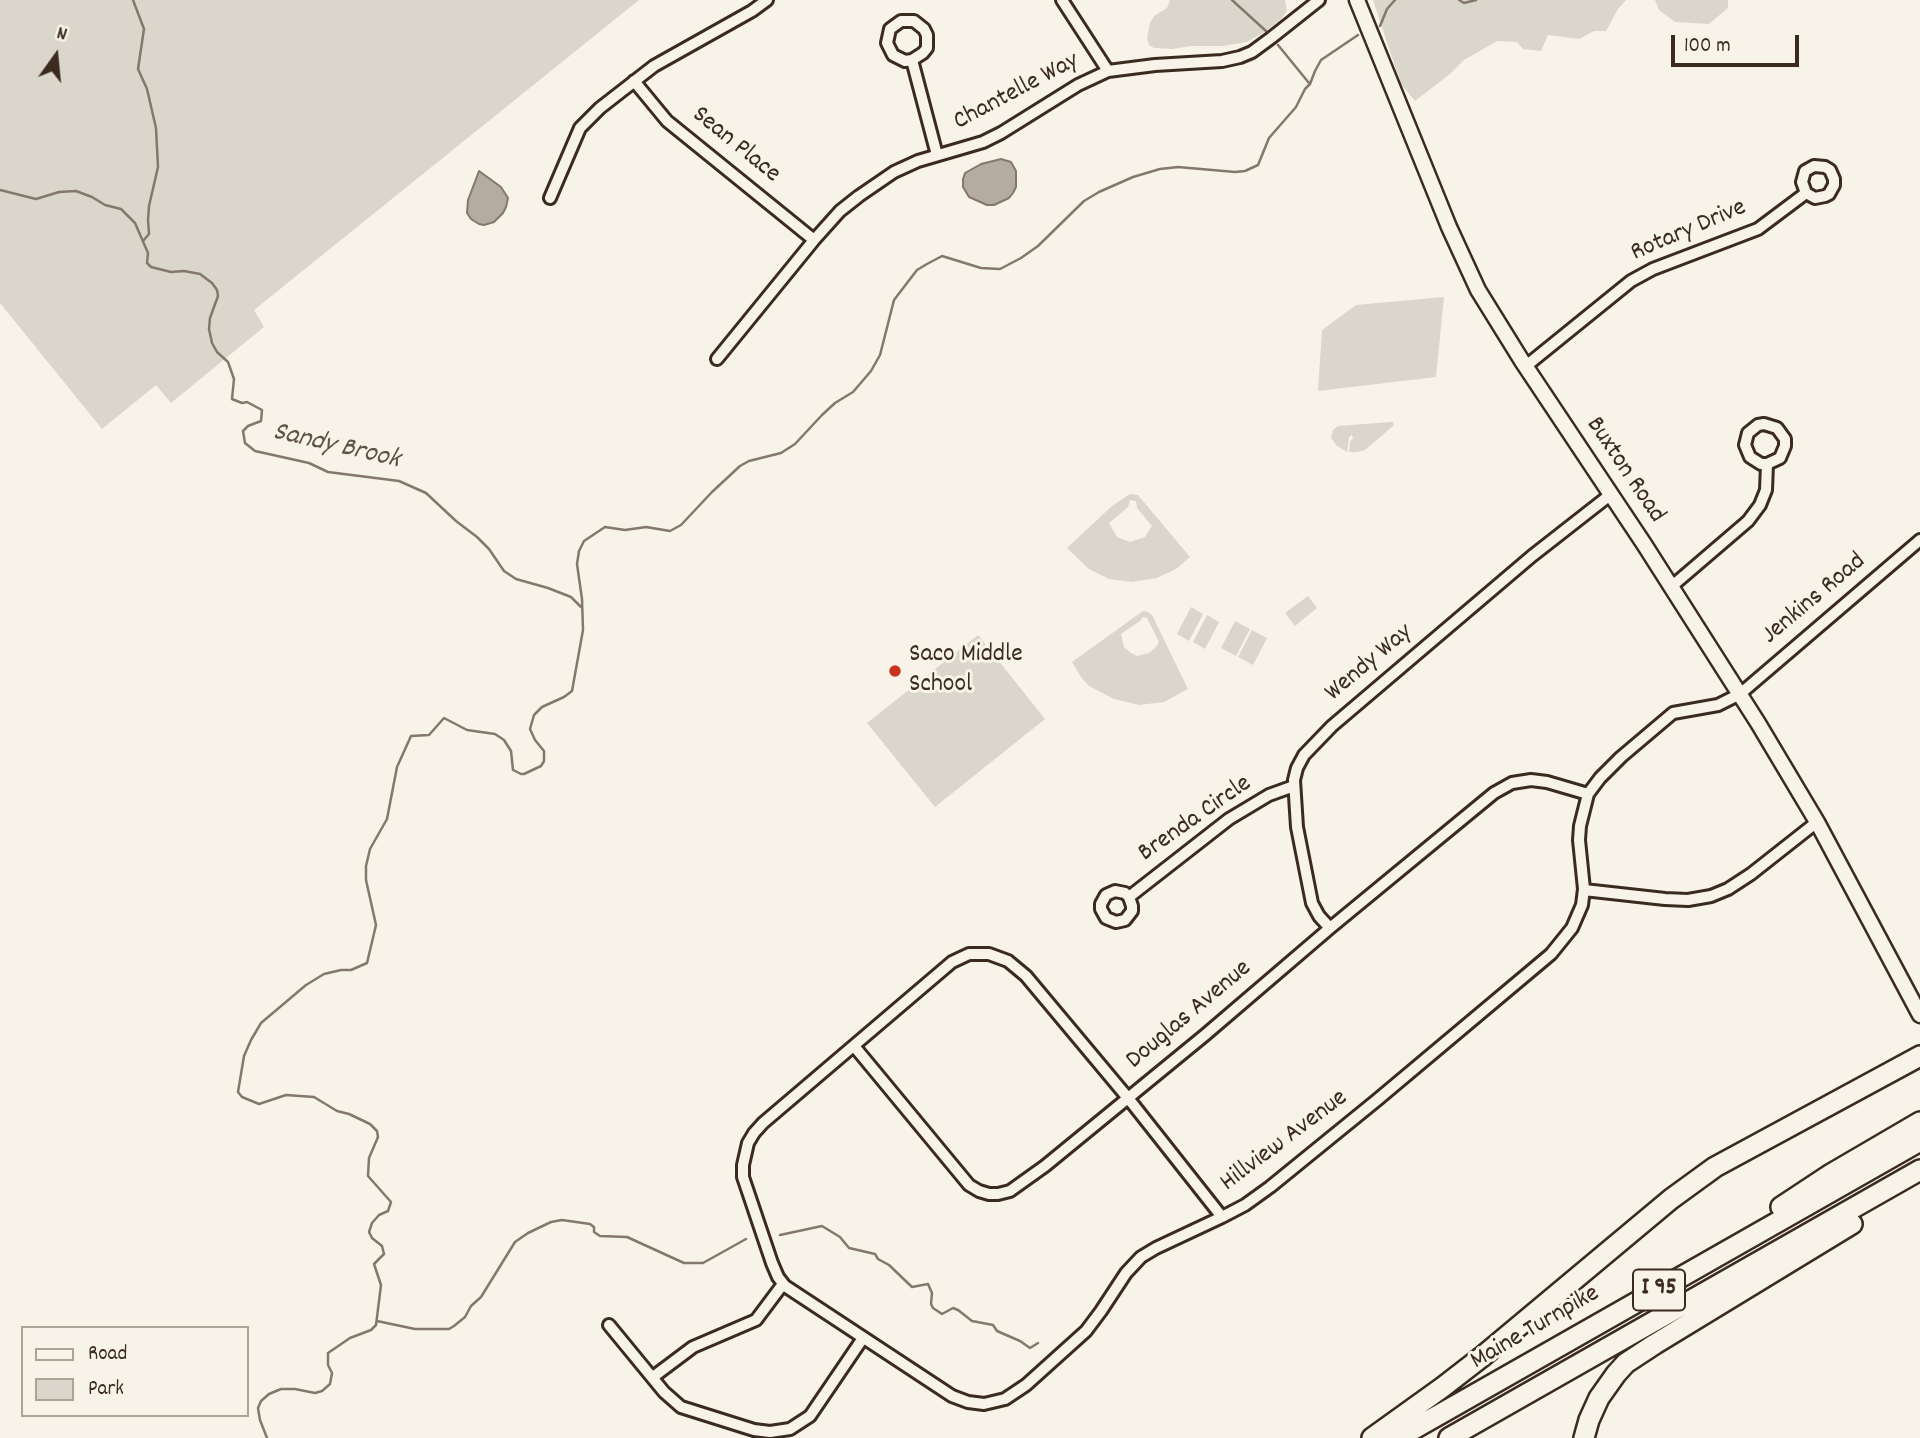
<!DOCTYPE html>
<style>
body{margin:0}
#map{position:relative;width:1920px;height:1438px;overflow:hidden;background:#f7f3e8;font-family:Dekko,sans-serif}
canvas{display:block}
.legend{position:absolute;left:21px;top:1326px;width:228px;height:91px;box-sizing:border-box;background:#f7f3e8;border:2px solid #aca397;margin:0;padding:9px 12px;list-style:none;font-size:21px;color:#3b2a1e}
.legend li{display:flex;align-items:center;gap:14px;height:35px}
.legend b{width:35px;border:2px solid #aca397}
.north{position:absolute;left:21px;top:21px;width:70px;height:70px;-webkit-text-stroke:5px #f7f3e8;paint-order:stroke;rotate:15deg;font-size:19px;font-weight:700;line-height:28px;text-align:center;color:#3b2a1e}
.north::after{content:'';display:block;margin:auto;width:24px;height:32px;background:#3b2a1e;clip-path:polygon(50% 0,100% 100%,50% 72%,0 100%)}
.scale{position:absolute;left:1671px;top:35px;width:128px;height:32px;box-sizing:border-box;border:4px solid #3b2a1e;border-top:0;padding-left:9px;font-size:21px;line-height:24px;white-space:nowrap;color:#3b2a1e;-webkit-text-stroke:5px #f7f3e8;paint-order:stroke}
</style>
<div id="map">
<canvas width="1920" height="1438"></canvas>
<ul class="legend">
<li><b style="height:9px;background:#f7f3e8"></b>Road</li>
<li><b style="height:19px;background:#dbd6cb"></b>Park</li>
</ul>
<div class="north">N</div>
<div class="scale">100 m</div>
</div>
<script>
const c = document.querySelector('canvas').getContext('2d');
c.lineJoin = 'round';
function fill(path, color) {
  c.fillStyle = color;
  c.fill(path, 'evenodd');
}
function shape(rows) {
  const path = new Path2D();
  for (const r of rows) {
    path.moveTo(r[0], r[1]);
    for (let i = 2; i < r.length; i += 2) path.lineTo(r[i], r[i + 1]);
  }
  return path;
}
function strokePath(path, color, width, dash) {
  c.strokeStyle = color;
  c.lineWidth = width;
  c.lineCap = dash ? 'butt' : 'round';
  c.setLineDash(dash || []);
  c.stroke(path);
}
function drawText(font, color, halo, rows, align = 'center') {
  c.font = font + ' Dekko,sans-serif';
  c.lineWidth = 6;
  c.setLineDash([]);
  c.textBaseline = 'middle';
  c.strokeStyle = halo;
  c.fillStyle = color;
  for (const [text, x, y, turn = 0] of rows) {
    c.save();
    c.translate(x, y);
    c.rotate((+turn || 0) * Math.PI / 180);
    c.textAlign = isNaN(turn) ? turn : align;
    if (halo) c.strokeText(text, 0, 0);
    c.fillText(text, 0, 0);
    c.restore();
  }
}
const green = shape([
 [0,0,639,0,254,310,264,327,171,403,156,385,102,429,0,303],
 [1170,0,1285,0,1287,11,1281,19,1266,31,1247,42,1223,46,1191,46,1173,49,1154,48,1149,45,1147,38,1150,23,1154,16,1167,8],
 [1373,0,1626,0,1618,9,1606,31,1594,31,1579,39,1548,35,1541,51,1523,49,1517,42,1497,41,1464,60,1450,74,1415,101,1401,84],
 [1655,0,1728,0,1728,8,1709,24,1675,22,1659,10],
 [1444,297,1436,377,1318,391,1322,330,1356,305],
 [1391,422,1393,422,1394,425,1365,450,1357,452,1349,452,1350,442,1353,438,1352,435,1349,437,1347,452,1337,446,1331,438,1333,430,1338,426],
 [1130,494,1138,495,1190,557,1176,569,1157,578,1131,582,1109,579,1089,569,1067,548,1112,506],
 [1130,500,1136,501,1137,508,1152,526,1145,537,1130,542,1117,537,1109,523,1128,507],
 [1308,596,1317,608,1295,626,1285,613],
 [1191,607,1203,614,1189,641,1177,634],
 [1143,611,1148,612,1152,615,1188,689,1164,702,1139,705,1114,699,1089,686,1081,677,1072,662],
 [1143,617,1147,618,1159,642,1156,647,1149,653,1137,656,1131,653,1124,647,1121,634,1140,621],
 [1207,615,1219,622,1205,649,1193,642],
 [1235,621,1250,629,1236,656,1221,648],
 [1252,630,1267,638,1253,665,1238,657],
 [978,635,1045,719,935,807,867,723]
]);
const water = shape([
 [1001,159,1011,162,1016,171,1016,187,1013,193,1009,198,994,205,987,205,969,197,963,187,963,179,965,173,981,164,1001,159],
 [479,171,501,187,508,198,506,207,503,213,494,222,484,225,479,224,471,219,467,213,468,200,479,171]
]);
const stream = shape([
 [133,0,144,29,138,69,147,89,156,128,158,167,149,206,148,220,149,234,143,241],
 [1232,0,1266,31],
 [1459,0,1464,3,1476,0],
 [1380,26,1387,9,1395,0],
 [1278,45,1309,83],
 [0,190,36,199,59,192,76,191,92,197,105,205,121,209,135,223,148,253,147,263,151,267,171,272,184,271,200,274,212,283,217,290,218,296,210,318,209,329,212,343,217,352,228,362,234,379,232,399,242,403,247,402,262,410,261,421,248,426,243,431,245,443,255,451,309,463,328,472,399,481,426,493,456,521,477,537,489,549,504,571,516,579,548,588,571,597,581,607],
 [780,1235,822,1226,840,1237,849,1248,875,1254,878,1259,889,1265,912,1287,928,1284,932,1293,931,1304,933,1308,942,1314,953,1308,958,1310,972,1321,993,1325,997,1331,1020,1341,1030,1348,1038,1343],
 [377,1321,415,1329,449,1329,454,1326,465,1317,471,1306,481,1297,515,1242,528,1233,551,1222,562,1220,590,1224,594,1227,594,1232,600,1236,627,1237,684,1263,703,1263,746,1239],
 [267,1438,260,1420,258,1408,261,1401,269,1394,281,1389,295,1389,315,1393,322,1391,330,1384,332,1373,328,1365,328,1353,350,1338,371,1330,376,1325,381,1285,374,1264,384,1254,382,1246,372,1238,369,1232,372,1223,379,1215,388,1211,391,1202,368,1176,369,1158,378,1137,377,1131,370,1124,349,1114,337,1111,314,1097,286,1095,259,1104,242,1097,238,1092,244,1056,251,1040,261,1023,306,985,324,974,341,970,351,970,367,963,376,925,366,880,366,866,370,849,387,819,397,767,411,736,429,735,444,718,467,730,495,734,504,740,511,751,513,770,521,774,524,774,541,766,544,761,544,751,535,740,530,729,534,715,542,707,564,697,572,691,583,630,582,599,577,564,579,551,584,541,605,527,625,530,646,527,670,531,681,525,712,492,740,466,749,461,781,453,795,444,822,415,835,403,853,392,871,371,880,355,894,300,917,270,927,264,942,256,981,268,1000,269,1021,258,1038,246,1084,201,1099,192,1133,177,1160,169,1178,167,1235,172,1245,171,1258,165,1269,138,1296,107,1305,89,1310,84,1315,71,1321,60,1358,35]
]);
const street = shape([
 [1062,0,1108,71],
 [912,60,905,61,893,55,887,43,890,29,901,21,914,21,924,29,927,35,927,48,923,53,912,60,937,155],
 [634,81,667,121,814,240],
 [550,198,580,128,600,108,654,66,752,11,767,0],
 [717,359,814,240,840,211,859,196,894,172,918,161,983,142,1001,133,1078,85,1108,71,1155,65,1222,61,1240,57,1252,52,1271,38,1319,0],
 [1526,366,1631,281,1653,269,1758,229,1806,193,1815,198,1825,196,1829,194,1834,185,1834,179,1830,170,1825,167,1814,166,1805,171,1802,182,1806,193],
 [1671,587,1748,521,1760,505,1766,490,1767,464,1780,458,1785,446,1785,439,1777,428,1764,424,1758,425,1748,433,1745,445,1750,457,1761,464,1767,464],
 [1584,890,1665,899,1688,900,1711,896,1728,889,1751,874,1817,822],
 [1129,897,1132,906,1132,911,1125,920,1116,922,1106,918,1101,909,1101,904,1106,895,1115,891,1125,893,1129,897,1229,819,1269,795,1294,786],
 [1330,928,1319,916,1312,903,1297,827,1294,780,1297,768,1304,755,1332,726,1532,556,1610,495],
 [854,1046,969,1185,979,1191,989,1194,998,1194,1010,1191,1045,1166,1205,1035,1330,928,1494,793,1512,783,1531,780,1547,782,1588,794],
 [1222,1217,1128,1098,1026,976,1008,961,989,954,969,954,952,962,763,1123,754,1133,748,1143,743,1165,743,1177,772,1263,778,1277,785,1286,952,1396,968,1402,984,1404,1005,1399,1026,1385,1086,1331,1101,1311,1126,1273,1141,1257,1156,1248,1222,1217,1245,1205,1270,1187,1377,1100,1551,954,1572,928,1582,905,1584,889,1579,840,1580,826,1588,794,1600,778,1621,757,1673,713,1718,705,1740,694,1920,540],
 [609,1325,664,1392,681,1407,754,1430,770,1432,790,1429,810,1416,863,1338],
 [653,1377,693,1347,756,1320,783,1284]
]);
const secondary = shape([
 [1357,0,1449,227,1478,290,1522,361,1644,544,1758,723,1817,822,1920,1015]
]);
const highway = shape([
 [1781,1207,1831,1174,1920,1122],
 [1372,1438,1443,1387,1483,1356,1671,1199,1715,1167,1920,1056],
 [1398,1438,1920,1141],
 [1449,1438,1920,1170],
 [1584,1438,1589,1420,1599,1398,1616,1374,1626,1363,1655,1344,1852,1224]
]);
const markers = [
 [895,671,7,"#c8321e"]
];
const shields = [
 [1659,1290,52]
];
const shieldNames = [
 ["I 95",1659,1290]
];
const streetNames = [
 ["Chantelle Way",1017,93,-28],
 ["Sean Place",735,146,39],
 ["Rotary Drive",1689,232,-23],
 ["Buxton Road",1624,471,56],
 ["Jenkins Road",1815,600,-40],
 ["Wendy Way",1370,664,-40],
 ["Brenda Circle",1196,820,-35],
 ["Douglas Avenue",1190,1016,-40],
 ["Hillview Avenue",1285,1142,-37],
 ["Maine Turnpike",1536,1329,-30]
];
const poiNames = [
 ["Saco Middle",909,656],
 ["School",909,686]
];
const waterNames = [
 ["Sandy Brook",336,448,13]
];
fill(green, '#dbd6cb');
fill(water, '#b4aca0');
strokePath(water, '#84786c', 2);
strokePath(stream, '#84786c', 2.5);
strokePath(street, '#3b2a1e', 16);
strokePath(secondary, '#3b2a1e', 19);
strokePath(highway, '#3b2a1e', 24);
strokePath(street, '#f7f3e8', 10);
strokePath(secondary, '#f7f3e8', 14);
strokePath(highway, '#f7f3e8', 19);
for (const [x, y, r, color] of markers) {
  const dot = new Path2D();
  dot.arc(x, y, r, 0, 2 * Math.PI);
  c.fillStyle = color;
  c.fill(dot);
  strokePath(dot, '#f7f3e8', 2.5);
}
for (const [x, y, w] of shields) {
  const box = new Path2D();
  box.roundRect(x - w / 2, y - 20.5, w, 41, 5);
  c.fillStyle = '#f7f3e8';
  c.fill(box);
  strokePath(box, '#3b2a1e', 2);
}
drawText('bold 24px', '#3b2a1e', null, shieldNames);
drawText('26px', '#3b2a1e', '#f7f3e8', streetNames);
drawText('26px', '#3b2a1e', '#f7f3e8', poiNames, 'left');
drawText('italic 28px', '#5f5145', '#f7f3e8', waterNames);
</script>
